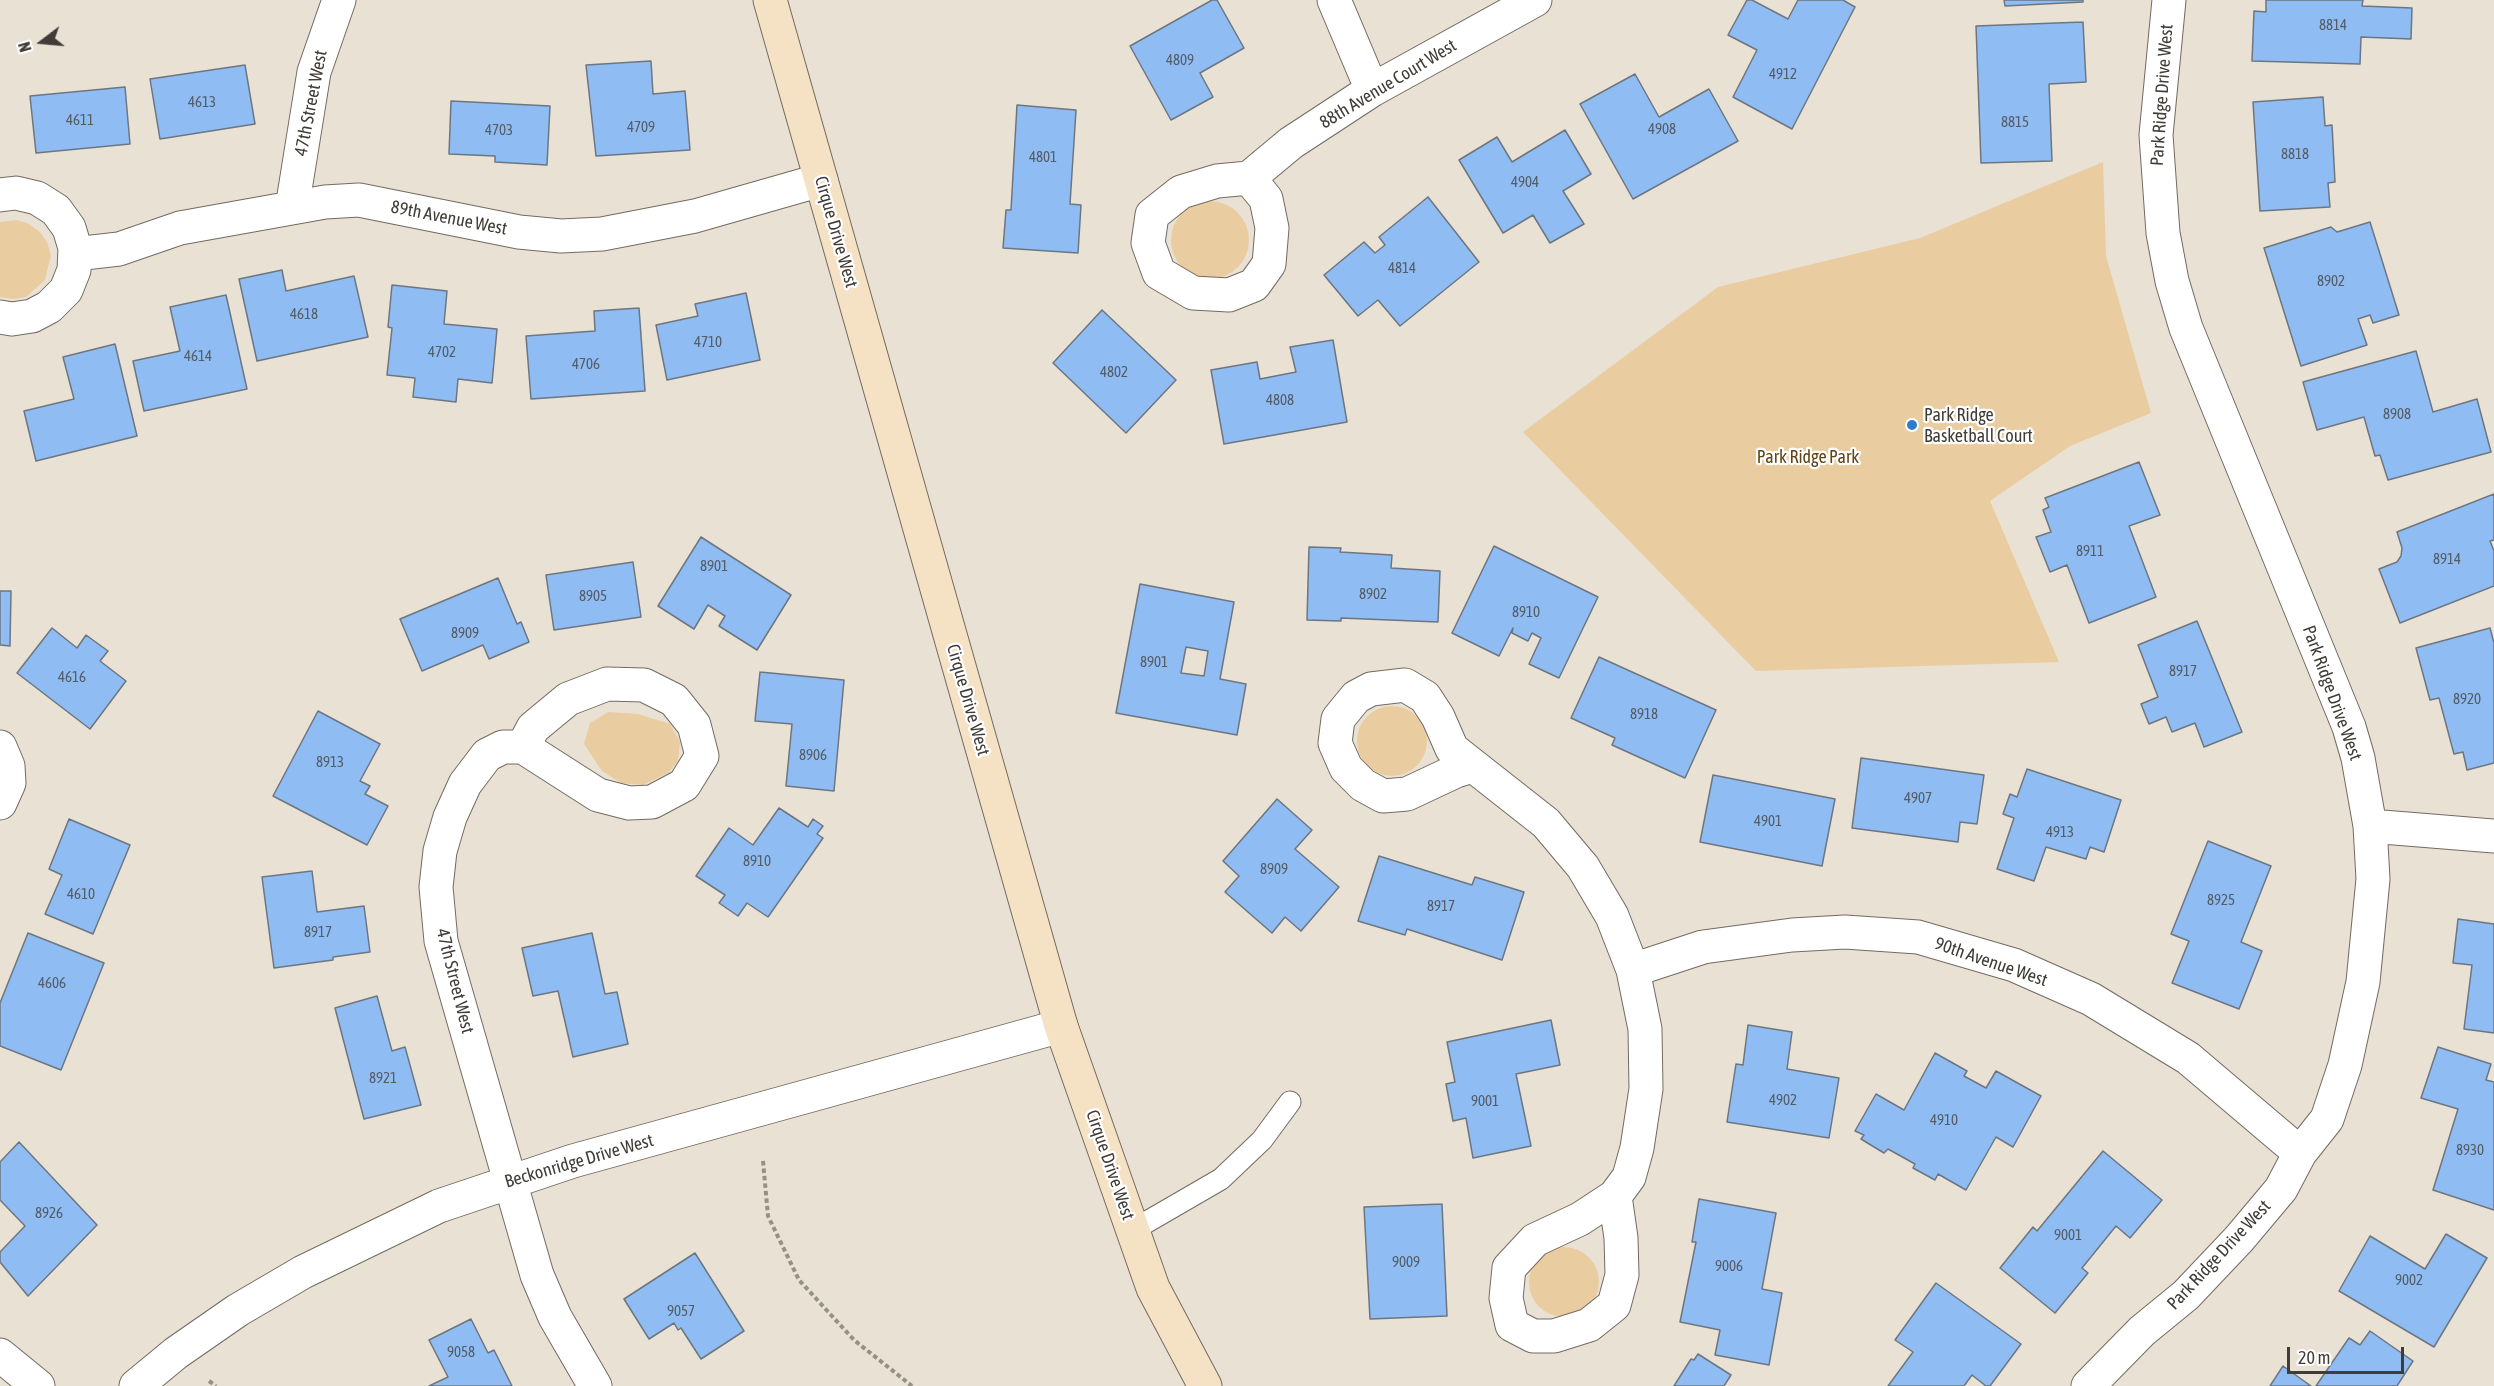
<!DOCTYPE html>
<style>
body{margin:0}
#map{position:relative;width:2494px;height:1386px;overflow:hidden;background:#e9e1d4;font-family:"Asap Condensed",sans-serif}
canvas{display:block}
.north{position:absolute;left:12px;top:12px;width:60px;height:60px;-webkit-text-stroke:4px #fff;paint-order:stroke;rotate:254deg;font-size:16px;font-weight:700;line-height:24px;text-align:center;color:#403c37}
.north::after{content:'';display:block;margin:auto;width:21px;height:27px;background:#403c37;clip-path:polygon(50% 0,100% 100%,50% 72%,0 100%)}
.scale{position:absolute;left:2287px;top:1347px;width:117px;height:27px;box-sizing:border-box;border:3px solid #403c37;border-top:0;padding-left:8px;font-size:18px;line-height:21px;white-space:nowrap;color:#403c37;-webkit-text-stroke:4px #fff;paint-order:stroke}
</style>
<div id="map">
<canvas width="2494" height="1386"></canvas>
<div class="north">N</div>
<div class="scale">20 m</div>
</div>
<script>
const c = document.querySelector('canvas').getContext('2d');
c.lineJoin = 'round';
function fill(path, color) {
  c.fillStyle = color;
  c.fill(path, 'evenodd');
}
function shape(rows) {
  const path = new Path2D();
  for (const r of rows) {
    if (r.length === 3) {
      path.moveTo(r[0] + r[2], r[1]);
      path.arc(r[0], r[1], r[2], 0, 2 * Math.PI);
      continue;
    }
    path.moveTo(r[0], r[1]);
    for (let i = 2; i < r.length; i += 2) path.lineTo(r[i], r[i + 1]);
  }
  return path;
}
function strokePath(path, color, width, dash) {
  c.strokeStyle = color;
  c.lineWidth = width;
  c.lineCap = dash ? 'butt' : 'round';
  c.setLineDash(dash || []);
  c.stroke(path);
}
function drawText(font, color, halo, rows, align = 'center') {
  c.font = font + ' "Asap Condensed",sans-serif';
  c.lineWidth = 4.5;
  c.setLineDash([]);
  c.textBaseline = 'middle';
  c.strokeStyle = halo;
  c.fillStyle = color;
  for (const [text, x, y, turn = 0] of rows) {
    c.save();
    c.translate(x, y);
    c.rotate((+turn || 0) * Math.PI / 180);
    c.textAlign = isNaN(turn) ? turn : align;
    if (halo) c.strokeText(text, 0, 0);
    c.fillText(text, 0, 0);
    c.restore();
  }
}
const green = shape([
 [2103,162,2106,256,2151,413,2070,446,1990,501,2059,662,1756,671,1523,432,1718,287,1920,238],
 [1210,240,39],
 [17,220,29,224,40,232,47,242,51,255,45,280,26,297,13,299,0,297,0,222],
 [1392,741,35],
 [608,712,638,714,670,724,680,742,678,761,668,773,643,785,621,783,602,771,584,744,590,723],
 [1564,1282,35]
]);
const building = shape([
 [1212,0,1217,0,1244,48,1200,73,1213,97,1171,120,1130,46,1212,0],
 [1747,0,1752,0,1788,19,1798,0,1843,0,1855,7,1792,129,1733,97,1757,50,1728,35,1747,0],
 [2004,0,2083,0,2083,2,2005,6,2004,0],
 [2266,0,2363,0,2362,6,2412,8,2411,39,2361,37,2360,64,2252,61,2254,11,2266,12,2266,0],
 [2083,22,2086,82,2049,84,2052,161,1981,163,1976,26,2083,22],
 [651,61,653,94,685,91,690,150,596,156,586,65,651,61],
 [245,65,255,124,160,139,150,79,245,65],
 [1635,74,1659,117,1709,89,1738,141,1633,199,1580,104,1635,74],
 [125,87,130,144,36,153,30,96,125,87],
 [2323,97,2325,126,2332,125,2335,182,2328,183,2330,207,2260,211,2253,102,2323,97],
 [451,101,550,106,547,165,495,162,495,156,449,154,451,101],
 [1017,105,1076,110,1070,204,1081,205,1078,253,1003,248,1006,210,1011,210,1017,105],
 [1565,130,1591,174,1563,191,1584,224,1550,243,1533,215,1503,233,1459,160,1497,137,1512,162,1565,130],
 [1428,197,1479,262,1400,326,1378,300,1358,316,1324,275,1364,242,1375,253,1385,245,1379,237,1428,197],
 [2370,222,2399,315,2373,323,2370,315,2358,319,2367,345,2301,366,2264,248,2331,227,2337,232,2370,222],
 [282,270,286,291,354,276,368,337,257,361,239,279,282,270],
 [392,285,447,291,444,324,497,329,492,383,458,379,456,402,413,397,415,378,387,375,392,328,388,327,392,285],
 [746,293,760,360,667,380,656,325,698,316,695,304,746,293],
 [226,295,247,389,144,411,133,361,180,351,170,307,226,295],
 [639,308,645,391,531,399,526,336,595,331,594,311,639,308],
 [1102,310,1176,380,1126,433,1053,363,1102,310],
 [1333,340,1347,422,1224,444,1211,370,1257,362,1260,379,1296,372,1290,347,1333,340],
 [115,344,137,436,36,461,24,411,74,399,63,357,115,344],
 [2416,351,2433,412,2477,399,2491,452,2388,480,2380,455,2375,456,2364,417,2317,430,2303,382,2416,351],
 [2139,462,2160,515,2129,526,2156,597,2089,623,2067,565,2050,572,2036,537,2051,532,2043,510,2049,507,2045,498,2139,462],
 [2494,494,2494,540,2490,541,2494,551,2494,586,2400,623,2379,569,2397,562,2401,556,2402,548,2397,532,2494,494],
 [701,537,791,595,757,650,719,626,725,616,708,605,694,629,658,606,701,537],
 [1494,546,1598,597,1559,678,1529,664,1541,638,1532,633,1528,641,1512,633,1513,628,1499,656,1452,633,1494,546],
 [1309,547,1341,548,1340,552,1392,555,1391,568,1440,571,1438,622,1341,618,1341,621,1307,620,1309,547],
 [633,562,641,617,554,630,546,575,633,562],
 [498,578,517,624,521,622,529,642,489,659,483,645,422,671,400,619,498,578],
 [1140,584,1234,602,1220,679,1246,684,1237,735,1116,713,1140,584],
 [1186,647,1208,651,1204,676,1181,673,1186,647],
 [0,591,11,591,10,646,0,645,0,591],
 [2197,621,2242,732,2204,747,2195,723,2172,732,2166,717,2149,724,2141,704,2158,697,2138,645,2197,621],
 [52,628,77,648,86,635,108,651,100,661,126,681,90,729,17,673,52,628],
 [2490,628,2494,643,2494,763,2467,770,2463,752,2454,754,2439,698,2430,700,2416,648,2490,628],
 [1599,657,1716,710,1685,778,1612,745,1615,738,1571,718,1599,657],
 [760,672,844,680,834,791,786,786,792,724,755,721,760,672],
 [318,711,380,744,360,781,370,786,365,794,388,806,367,845,273,796,318,711],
 [1861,758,1984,775,1977,824,1960,822,1958,842,1852,828,1861,758],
 [2027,769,2121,800,2104,852,2090,847,2086,859,2046,847,2034,881,1997,869,2014,818,2003,814,2010,794,2017,797,2027,769],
 [1713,775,1835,799,1822,866,1700,842,1713,775],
 [1277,799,1312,830,1295,849,1339,887,1301,931,1285,917,1272,933,1225,892,1239,876,1223,861,1277,799],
 [779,808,808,827,813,819,823,826,817,834,823,838,768,917,747,903,738,916,719,903,725,895,696,876,729,828,753,845,779,808],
 [69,819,130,845,93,934,45,914,62,875,49,869,69,819],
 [2208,841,2271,866,2241,942,2262,951,2239,1009,2172,983,2189,941,2171,934,2208,841],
 [1379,856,1472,885,1475,877,1524,892,1502,960,1407,929,1405,935,1358,921,1379,856],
 [312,871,317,912,364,906,370,952,333,957,333,960,274,968,262,877,312,871],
 [2458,919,2494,924,2494,1033,2464,1029,2472,965,2453,963,2458,919],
 [28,933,104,963,61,1070,0,1046,0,1003,28,933],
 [592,933,605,994,617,992,628,1044,573,1057,558,991,533,996,522,948,592,933],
 [377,996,392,1051,405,1047,421,1105,364,1119,335,1008,377,996],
 [1551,1020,1560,1065,1516,1074,1531,1146,1473,1158,1466,1118,1453,1121,1446,1084,1455,1082,1447,1042,1551,1020],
 [1748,1025,1792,1032,1787,1069,1839,1078,1829,1138,1727,1122,1736,1064,1743,1065,1748,1025],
 [2438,1047,2491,1064,2486,1080,2494,1082,2494,1210,2433,1190,2458,1109,2421,1098,2438,1047],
 [1935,1053,1967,1071,1964,1076,1986,1088,1996,1071,2041,1096,2013,1147,1996,1137,1966,1190,1938,1174,1935,1180,1913,1168,1915,1164,1888,1149,1884,1153,1861,1139,1864,1135,1855,1131,1876,1094,1904,1110,1935,1053],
 [19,1142,97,1225,28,1296,0,1262,0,1252,25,1226,0,1200,0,1162,19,1142],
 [2103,1151,2162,1200,2130,1238,2116,1226,2082,1268,2088,1273,2055,1313,2000,1268,2033,1227,2037,1231,2103,1151],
 [1699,1199,1776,1213,1762,1289,1782,1293,1769,1365,1715,1355,1720,1330,1680,1322,1696,1242,1692,1242,1699,1199],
 [1442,1204,1447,1316,1370,1319,1364,1207,1442,1204],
 [2446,1234,2487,1258,2434,1347,2339,1291,2370,1236,2425,1269,2446,1234],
 [695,1253,744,1331,701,1359,681,1328,678,1330,674,1323,649,1339,624,1299,695,1253],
 [1936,1283,2021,1344,1990,1386,1986,1386,1972,1375,1964,1386,1888,1386,1913,1352,1895,1340,1936,1283],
 [471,1319,488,1353,494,1350,512,1386,429,1386,448,1377,429,1340,471,1319],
 [2370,1331,2413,1361,2397,1386,2316,1386,2349,1338,2360,1345,2370,1331],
 [1698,1354,1731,1375,1724,1386,1674,1386,1691,1359,1694,1360,1698,1354],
 [2283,1366,2311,1386,2270,1386,2283,1366]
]);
const path = shape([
 [763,1161,768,1216,799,1280,854,1340,912,1386],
 [209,1381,216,1386]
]);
const lane = shape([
 [1133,1230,1221,1179,1262,1140,1290,1102]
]);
const street = shape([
 [1334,0,1372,90],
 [1249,178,1266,199,1272,228,1269,264,1254,285,1229,295,1193,293,1159,273,1148,243,1152,215,1181,192,1217,181,1249,178,1291,143,1372,90,1535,0],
 [0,195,16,193,37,198,56,210,69,228,75,248,74,270,66,290,49,307,32,316,12,319,0,317],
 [292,208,314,72,339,0],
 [75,254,119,249,180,228,325,202,359,200,519,232,561,236,602,234,695,216,821,180],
 [0,747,8,766,9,783,0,803],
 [523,747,533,728,568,699,607,684,644,685,674,700,694,725,702,756,684,785,652,802,629,803,598,795,523,747,503,747,487,755,465,784,450,817,440,851,436,887,441,941,537,1275,555,1317,595,1386],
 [1472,766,1456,771,1407,794,1383,796,1363,785,1346,768,1335,743,1338,719,1356,697,1371,689,1405,685,1425,697,1438,717,1452,749,1546,823,1583,867,1612,916,1633,970,1645,1029,1646,1089,1637,1148,1629,1177,1615,1196,1580,1219,1535,1240,1509,1268,1506,1298,1512,1325,1533,1336,1554,1336,1589,1325,1614,1305,1622,1275,1621,1238,1615,1196],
 [2370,826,2494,836],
 [1633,970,1703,947,1792,935,1845,932,1918,937,2014,965,2091,999,2188,1058,2300,1153],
 [0,1355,38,1386],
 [136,1386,176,1353,238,1310,303,1272,439,1206,573,1161,1061,1026],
 [2088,1386,2142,1331,2186,1295,2239,1239,2281,1189,2300,1153,2327,1119,2345,1065,2363,982,2373,879,2370,826,2358,758,2349,727,2186,328,2172,281,2163,233,2156,135,2169,0]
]);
const secondary = shape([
 [770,0,1061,1026,1153,1288,1205,1386]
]);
const markers = [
 [1912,425,6,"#2f7aca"]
];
const numberNames = [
 ["8814",2333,25],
 ["4809",1180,60],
 ["4912",1783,74],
 ["4613",202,102],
 ["4611",80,120],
 ["8815",2015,122],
 ["4709",641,127],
 ["4908",1662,129],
 ["4703",499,130],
 ["8818",2295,154],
 ["4801",1043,157],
 ["4904",1525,182],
 ["4814",1402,268],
 ["8902",2331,281],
 ["4618",304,314],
 ["4710",708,342],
 ["4702",442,352],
 ["4614",198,356],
 ["4706",586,364],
 ["4802",1114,372],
 ["4808",1280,400],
 ["8908",2397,414],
 ["8911",2090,551],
 ["8914",2447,559],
 ["8901",714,566],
 ["8902",1373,594],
 ["8905",593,596],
 ["8910",1526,612],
 ["8909",465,633],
 ["8901",1154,662],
 ["8917",2183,671],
 ["4616",72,677],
 ["8920",2467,699],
 ["8918",1644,714],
 ["8906",813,755],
 ["8913",330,762],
 ["4907",1918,798],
 ["4901",1768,821],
 ["4913",2060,832],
 ["8910",757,861],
 ["8909",1274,869],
 ["4610",81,894],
 ["8925",2221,900],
 ["8917",1441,906],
 ["8917",318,932],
 ["4606",52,983],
 ["8921",383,1078],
 ["4902",1783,1100],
 ["9001",1485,1101],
 ["4910",1944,1120],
 ["8930",2470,1150],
 ["8926",49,1213],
 ["9001",2068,1235],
 ["9009",1406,1262],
 ["9006",1729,1266],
 ["9002",2409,1280],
 ["9057",681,1311],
 ["9058",461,1352]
];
const streetNames = [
 ["88th Avenue Court West",1388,84,-31],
 ["Park Ridge Drive West",2162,95,-86],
 ["47th Street West",311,103,-79],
 ["89th Avenue West",449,218,11],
 ["Cirque Drive West",836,232,74],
 ["Park Ridge Drive West",2332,693,70],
 ["Cirque Drive West",968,700,74],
 ["90th Avenue West",1991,962,19],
 ["47th Street West",455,981,76],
 ["Beckonridge Drive West",579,1161,-16],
 ["Cirque Drive West",1110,1165,71],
 ["Park Ridge Drive West",2219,1255,-47]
];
const poiNames = [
 ["Park Ridge",1924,415],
 ["Basketball Court",1924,436]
];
const parkNames = [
 ["Park Ridge Park",1808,457]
];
fill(green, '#eacca1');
fill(building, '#8fbdf3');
strokePath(building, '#6d7680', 1.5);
strokePath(lane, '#736b60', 23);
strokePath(street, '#736b60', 35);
strokePath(secondary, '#736b60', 35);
strokePath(path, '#969087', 4, [4.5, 3]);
strokePath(lane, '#fff', 21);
strokePath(street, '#fff', 33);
strokePath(secondary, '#f5e2c4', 33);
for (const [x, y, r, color] of markers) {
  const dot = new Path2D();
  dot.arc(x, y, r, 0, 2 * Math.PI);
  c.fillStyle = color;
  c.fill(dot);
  strokePath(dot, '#fff', 2);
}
drawText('15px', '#545c66', null, numberNames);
drawText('18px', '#403c37', '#fff', streetNames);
drawText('18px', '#403c37', '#fff', poiNames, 'left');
drawText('18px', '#604415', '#fff', parkNames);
</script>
